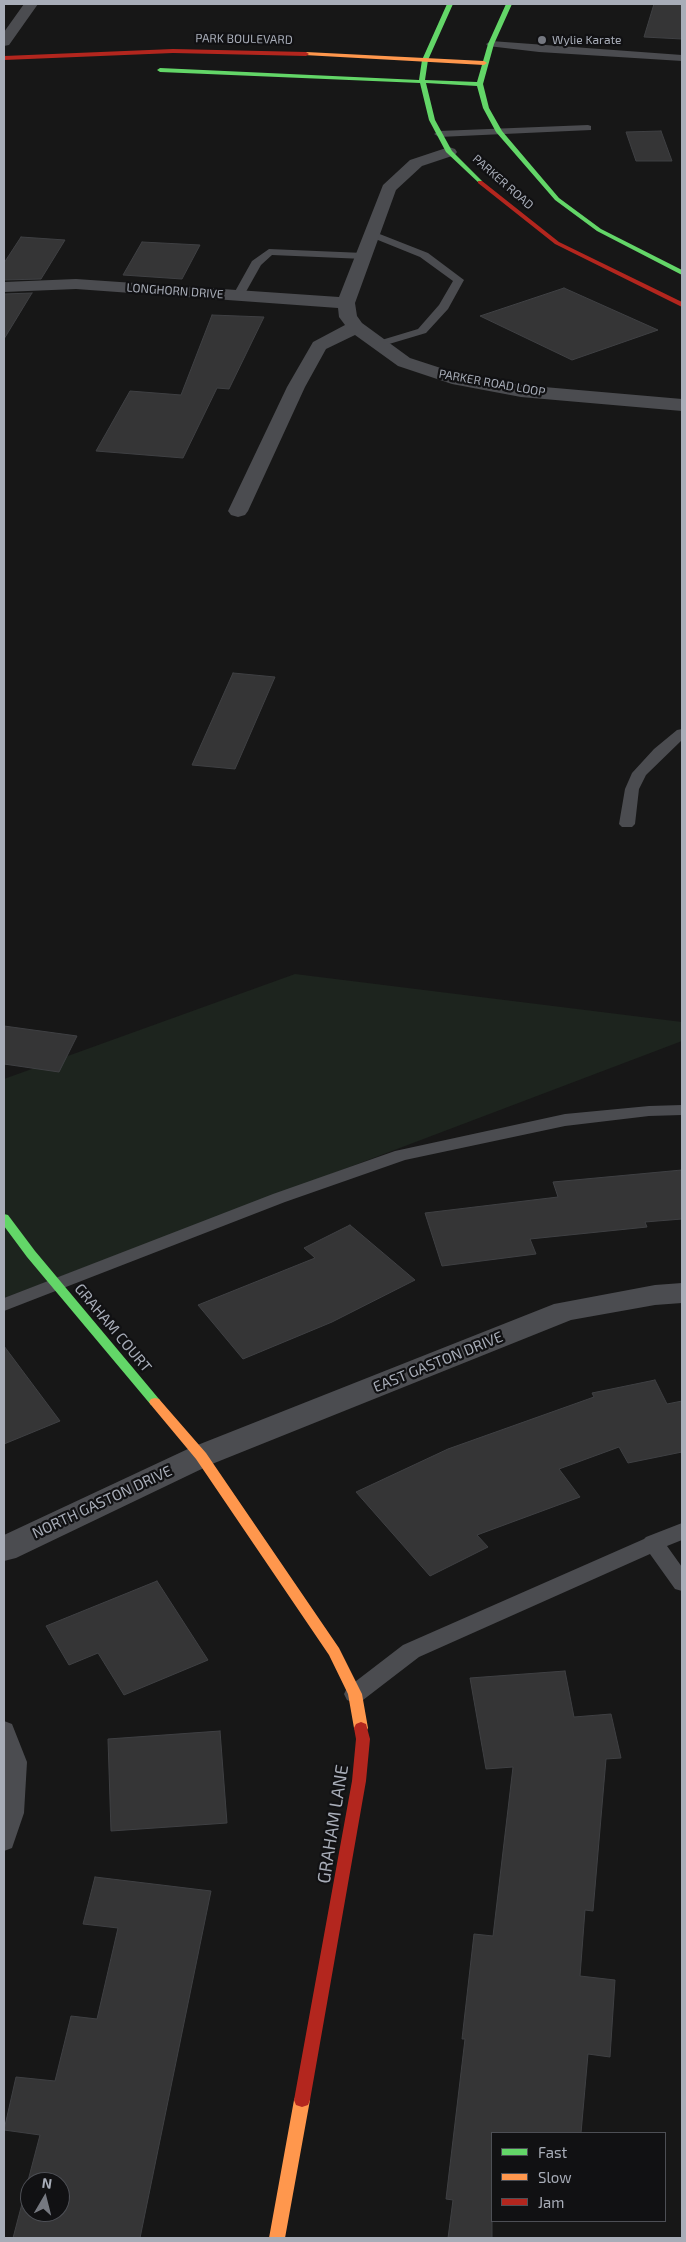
<!DOCTYPE html>
<style>
body{margin:0}
#map{position:relative;width:686px;height:2242px;overflow:hidden;background:#171717;font-family:"Exo 2",sans-serif}
canvas{display:block}
.frame{position:absolute;inset:0;border:5px solid #a8adb8;pointer-events:none}
.legend{position:absolute;left:491px;top:2132px;width:175px;height:90px;box-sizing:border-box;background:#111113;border:1px solid #4d4f55;margin:0;padding:6px 9px;list-style:none;font-size:15px;color:#a8adb8}
.legend li{display:flex;align-items:center;gap:10px;height:25px}
.legend b{width:25px;border:1px solid #4d4f55}
.north{position:absolute;left:20px;top:2172px;width:50px;height:50px;box-sizing:border-box;background:#111113;border:1px solid #4d4f55;border-radius:50%;rotate:8deg;font-size:14px;font-weight:700;line-height:20px;text-align:center;color:#a8adb8}
.north::after{content:'';display:block;margin:auto;width:18px;height:22px;background:#757880;clip-path:polygon(50% 0,100% 100%,50% 72%,0 100%)}
</style>
<div id="map">
<canvas width="686" height="2242"></canvas>
<div class="frame"></div>
<ul class="legend">
<li><b style="height:6px;background:#63d668"></b>Fast</li>
<li><b style="height:6px;background:#ff974d"></b>Slow</li>
<li><b style="height:6px;background:#b3261e"></b>Jam</li>
</ul>
<div class="north">N</div>
</div>
<script>
const c = document.querySelector('canvas').getContext('2d');
c.lineJoin = 'round';
function fill(path, color) {
  c.fillStyle = color;
  c.fill(path, 'evenodd');
}
function shape(rows) {
  const path = new Path2D();
  for (const r of rows) {
    path.moveTo(r[0], r[1]);
    for (let i = 2; i < r.length; i += 2) path.lineTo(r[i], r[i + 1]);
  }
  return path;
}
function strokePath(path, color, width, dash) {
  c.strokeStyle = color;
  c.lineWidth = width;
  c.lineCap = dash ? 'butt' : 'round';
  c.setLineDash(dash || []);
  c.stroke(path);
}
function drawText(font, color, halo, rows, align = 'center') {
  c.font = font + ' "Exo 2",sans-serif';
  c.lineWidth = 4.5;
  c.setLineDash([]);
  c.textBaseline = 'middle';
  c.strokeStyle = halo;
  c.fillStyle = color;
  for (const [text, x, y, turn = 0] of rows) {
    c.save();
    c.translate(x, y);
    c.rotate((+turn || 0) * Math.PI / 180);
    c.textAlign = isNaN(turn) ? turn : align;
    if (halo) c.strokeText(text, 0, 0);
    c.fillText(text, 0, 0);
    c.restore();
  }
}
const green = shape([
 [295,974,682,1022,682,1041,4,1298,4,1079]
]);
const building = shape([
 [654,4,682,4,682,39,644,37,654,4],
 [661,131,672,161,636,161,626,132,661,131],
 [21,237,65,240,41,279,4,280,4,263,21,237],
 [142,242,200,245,182,279,123,275,142,242],
 [564,288,658,330,572,360,480,316,564,288],
 [32,293,4,339,4,294,32,293],
 [212,315,264,317,229,389,217,388,183,458,96,451,130,391,181,395,212,315],
 [233,673,275,677,235,769,192,765,233,673],
 [4,1026,77,1036,59,1072,4,1064,4,1026],
 [682,1170,682,1219,645,1222,647,1227,530,1239,536,1254,442,1266,425,1213,558,1197,553,1182,682,1170],
 [350,1225,415,1280,332,1322,243,1359,198,1305,315,1258,304,1248,350,1225],
 [4,1346,60,1421,4,1444,4,1346],
 [655,1380,667,1404,682,1401,682,1452,628,1463,619,1447,559,1469,580,1497,477,1535,488,1547,430,1576,356,1492,448,1449,594,1397,592,1393,655,1380],
 [157,1581,208,1660,124,1695,98,1653,69,1665,46,1626,157,1581],
 [565,1671,574,1717,611,1714,621,1758,606,1759,593,1911,585,1910,580,1976,615,1980,610,2057,588,2054,581,2133,492,2133,492,2238,448,2238,453,2200,446,2199,465,2039,462,2039,474,1934,493,1936,513,1767,486,1769,470,1678,565,1671],
 [220,1731,227,1823,111,1831,108,1739,220,1731],
 [95,1877,211,1891,140,2238,13,2238,40,2135,4,2130,16,2077,55,2081,71,2016,97,2019,118,1928,83,1924,95,1877],
 [30,2182,60,2182,60,2212,30,2212,30,2182]
]);
const lane = shape([
 [491,41,682,55,682,61,539,52,488,46,486,44,491,41],
 [588,125,591,126,591,130,439,137,434,134,439,131,588,125],
 [372,231,428,253,464,280,448,309,426,333,379,347,375,346,373,344,375,342,418,329,439,305,453,281,420,257,368,236,367,234,372,231],
 [269,249,364,253,369,256,364,259,272,255,261,265,243,297,235,297,233,295,252,261,269,249],
 [682,729,682,740,646,775,639,789,635,824,632,827,622,827,619,824,625,789,632,773,654,749,677,730,682,729],
 [682,1105,682,1115,649,1116,565,1126,405,1160,285,1202,4,1311,4,1298,273,1194,395,1151,565,1114,649,1106,682,1105],
 [682,1523,682,1540,667,1546,682,1567,682,1591,675,1589,650,1554,419,1657,363,1700,355,1703,347,1700,344,1694,347,1688,403,1645,644,1539,646,1537,682,1523],
 [4,1721,12,1724,27,1762,24,1813,12,1848,4,1851,4,1721]
]);
const street = shape([
 [24,4,38,4,9,45,4,46,4,32,24,4],
 [449,147,455,149,457,152,455,155,422,166,396,190,355,303,357,316,362,323,410,358,456,373,521,385,682,399,682,411,521,397,452,384,398,366,355,335,326,349,305,387,248,511,245,515,238,517,231,515,228,511,287,387,313,342,345,325,339,317,338,308,76,289,4,292,4,282,76,279,339,297,383,185,410,160,449,147],
 [682,1283,682,1303,655,1305,571,1320,212,1464,16,1558,4,1561,4,1535,190,1448,554,1304,655,1285,682,1283]
]);
const fast = shape([
 [447,4,453,4,428,60,425,80,477,82,488,44,506,4,512,4,494,44,483,84,489,108,502,131,559,198,601,229,682,270,682,275,597,231,555,200,496,132,483,108,477,86,426,83,435,120,452,151,482,181,482,183,480,184,446,152,429,120,420,83,160,72,157,70,160,68,419,80,422,60,447,4],
 [4,1214,8,1215,35,1251,159,1399,161,1402,159,1405,151,1405,27,1257,4,1226,4,1214]
]);
const slow = shape([
 [306,52,484,61,487,63,484,65,304,55,303,54,306,52],
 [155,1398,159,1399,206,1453,339,1648,362,1694,368,1728,366,1732,361,1734,356,1732,354,1728,348,1694,329,1655,196,1459,151,1405,149,1402,151,1399,155,1398],
 [302,2093,308,2095,310,2100,285,2238,269,2238,294,2100,296,2095,302,2093]
]);
const jam = shape([
 [173,49,306,52,309,54,306,56,173,53,4,60,4,56,173,49],
 [478,181,482,181,559,242,682,302,682,307,555,244,478,183,478,181],
 [361,1722,366,1724,370,1739,366,1781,310,2100,308,2105,302,2107,296,2105,294,2100,352,1781,356,1739,354,1728,356,1724,361,1722]
]);
const markers = [
 [542,40,5,"#757880"]
];
const farStreetnames = [
 ["PARK BOULEVARD",244,39,1],
 ["PARKER ROAD",503,182,41],
 ["LONGHORN DRIVE",175,291,4],
 ["PARKER ROAD LOOP",492,383,10]
];
const farPoinames = [
 ["Wylie Karate",552,40]
];
const streetNames = [
 ["GRAHAM COURT",113,1328,50],
 ["EAST GASTON DRIVE",438,1362,-22],
 ["NORTH GASTON DRIVE",102,1502,-25]
];
const nearStreetnames = [
 ["GRAHAM LANE",333,1824,-81]
];
fill(green, '#1d241e');
fill(building, '#353536');
strokePath(building, '#3f4043', 1);
fill(lane, '#4b4c50');
fill(street, '#4b4c50');
fill(fast, '#63d668');
fill(slow, '#ff974d');
fill(jam, '#b3261e');
for (const [x, y, r, color] of markers) {
  const dot = new Path2D();
  dot.arc(x, y, r, 0, 2 * Math.PI);
  c.fillStyle = color;
  c.fill(dot);
  strokePath(dot, '#111113', 2);
}
drawText('12px', '#a8adb8', '#111113', farStreetnames);
drawText('12px', '#a8adb8', '#111113', farPoinames, 'left');
drawText('15px', '#a8adb8', '#111113', streetNames);
drawText('18px', '#a8adb8', '#111113', nearStreetnames);
</script>
